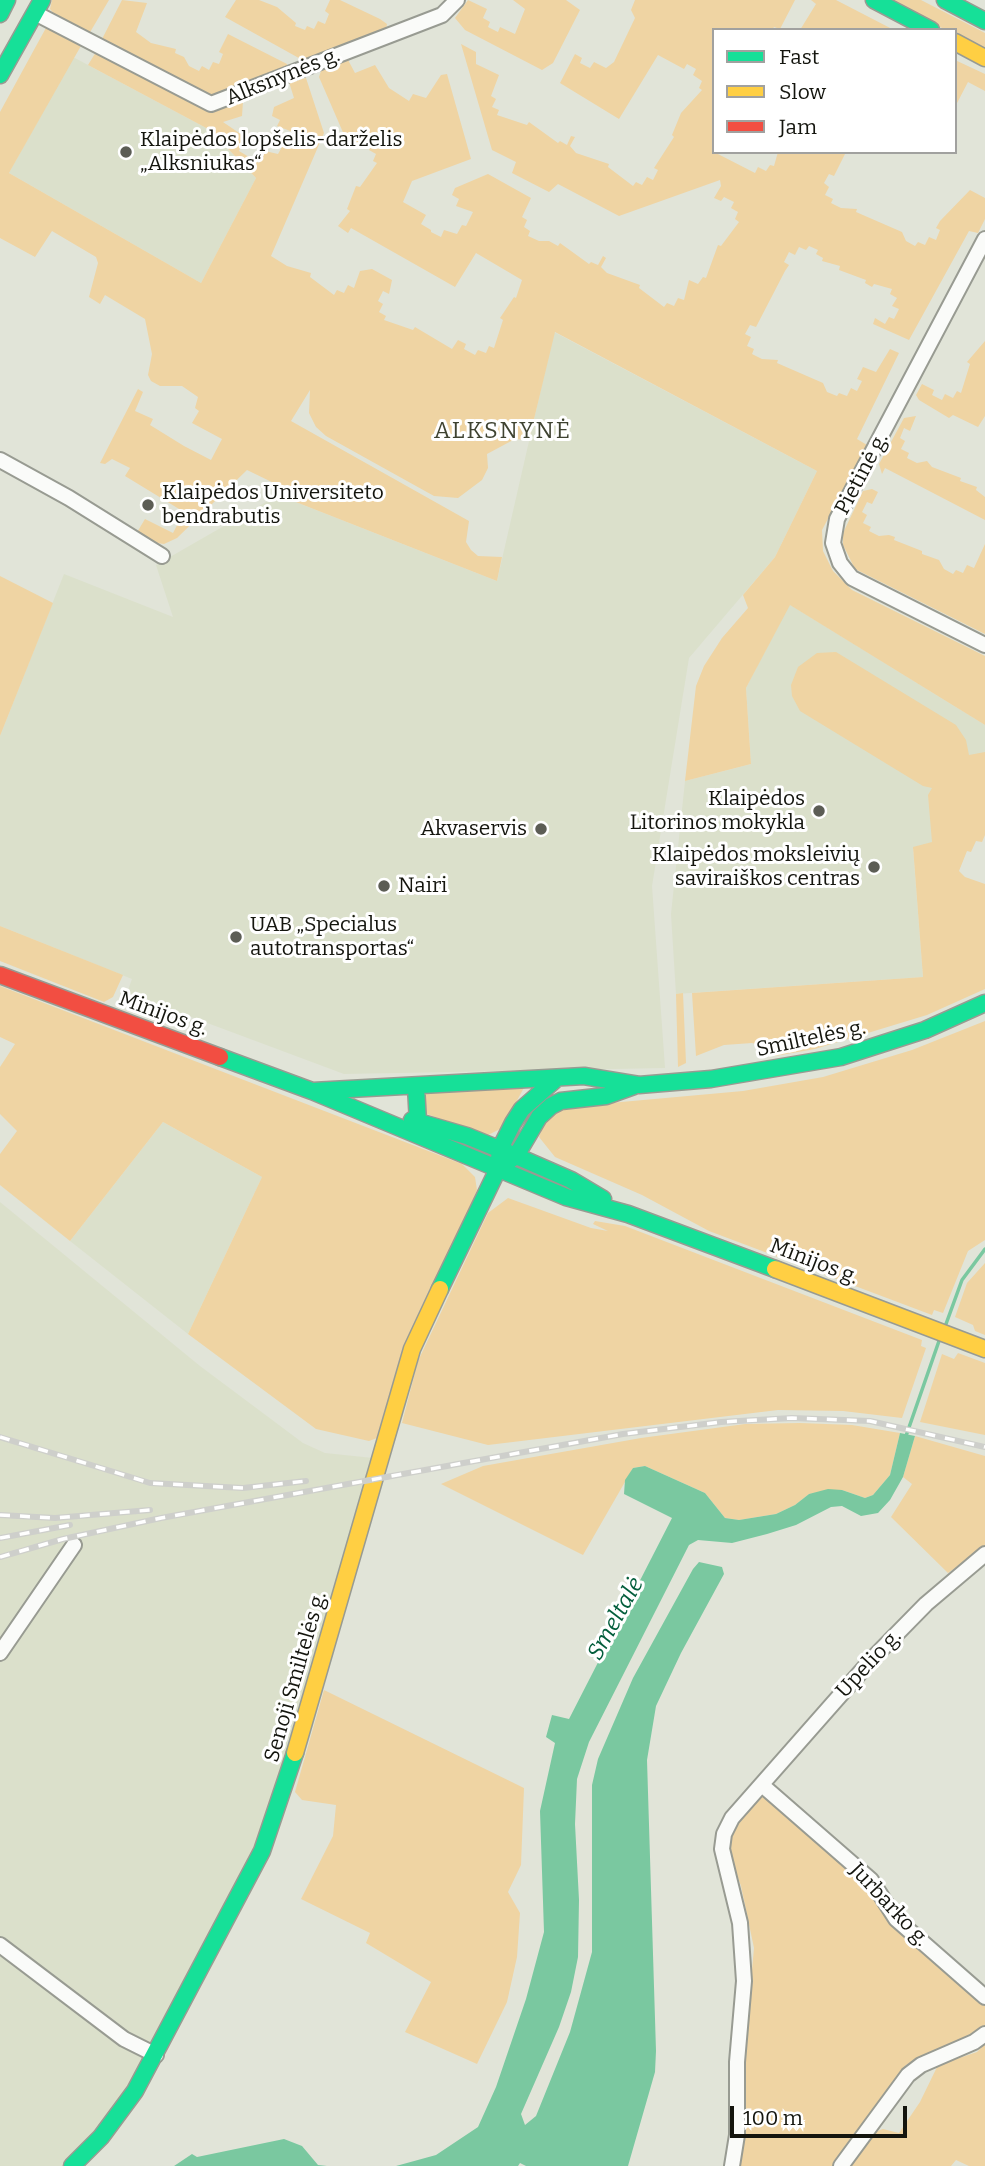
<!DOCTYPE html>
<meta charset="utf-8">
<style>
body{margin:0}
#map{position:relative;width:985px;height:2166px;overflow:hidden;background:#e1e4d8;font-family:Bitter,serif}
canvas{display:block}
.legend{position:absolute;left:712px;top:28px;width:245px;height:126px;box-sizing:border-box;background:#fff;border:2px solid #a1a19f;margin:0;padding:9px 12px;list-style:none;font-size:21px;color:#14150e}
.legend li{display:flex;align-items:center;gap:14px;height:35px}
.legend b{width:35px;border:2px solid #a1a19f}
.scale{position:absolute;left:730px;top:2106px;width:177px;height:32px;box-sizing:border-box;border:4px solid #14150e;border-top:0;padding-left:9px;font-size:21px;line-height:24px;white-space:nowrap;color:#14150e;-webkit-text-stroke:5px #fff;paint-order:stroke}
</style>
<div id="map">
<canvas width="985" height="2166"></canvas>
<ul class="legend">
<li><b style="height:9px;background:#16e098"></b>Fast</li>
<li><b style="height:9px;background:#ffcf43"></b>Slow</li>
<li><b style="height:9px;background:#f24e42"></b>Jam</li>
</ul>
<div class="scale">100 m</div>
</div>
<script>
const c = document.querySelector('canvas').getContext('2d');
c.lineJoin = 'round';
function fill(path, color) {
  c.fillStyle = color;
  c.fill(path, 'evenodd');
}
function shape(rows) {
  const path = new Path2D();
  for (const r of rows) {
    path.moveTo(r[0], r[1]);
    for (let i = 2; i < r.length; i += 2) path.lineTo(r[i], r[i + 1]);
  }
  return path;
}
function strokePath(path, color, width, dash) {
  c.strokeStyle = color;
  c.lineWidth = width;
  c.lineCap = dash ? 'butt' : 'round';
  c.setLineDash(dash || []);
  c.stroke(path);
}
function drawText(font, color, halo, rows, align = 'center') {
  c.font = font + ' Bitter,serif';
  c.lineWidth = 6;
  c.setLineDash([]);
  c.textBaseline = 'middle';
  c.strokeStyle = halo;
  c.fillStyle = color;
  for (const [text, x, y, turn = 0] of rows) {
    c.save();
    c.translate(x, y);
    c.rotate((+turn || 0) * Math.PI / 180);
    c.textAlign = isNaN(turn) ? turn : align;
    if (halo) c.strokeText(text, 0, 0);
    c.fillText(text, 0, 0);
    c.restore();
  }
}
const built = shape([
 [73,57,210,130,256,178,201,283,9,173],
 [554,332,817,471,775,557,689,658,652,886,665,1068,344,1074,127,993,132,979,0,926,0,736,64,574,173,617,156,565,278,495,497,581],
 [789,604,985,725,985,760,938,841,913,848,923,977,676,994,671,914,685,781,751,764,746,688],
 [163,1122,262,1177,188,1334,70,1241],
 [0,1202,200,1366,303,1443,325,1453,373,1458,271,1818,141,2074,65,2166,0,2166]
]);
const green = shape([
 [52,0,109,0,89,34,55,15,50,9],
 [122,0,147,3,136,32,151,43,176,49,175,53,184,57,189,66,199,71,202,66,209,70,213,62,219,64,223,54,219,52,228,34,287,64,287,69,217,96,209,96,101,41],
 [236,0,259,0,277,7,296,23,295,26,305,30,307,26,314,29,318,21,325,24,329,14,325,11,330,0,340,0,380,19,387,24,386,29,306,62,225,17],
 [468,0,487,9,483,18,490,22,488,27,498,32,500,27,515,34,525,9,513,0,566,0,580,10,553,63,542,70,465,30,455,18],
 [635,0,795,0,780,29,774,27,772,30,714,30,714,152,755,173,758,167,766,171,770,165,774,166,778,152,846,152,834,176,829,174,824,183,829,187,825,195,833,199,831,203,841,208,857,209,856,212,902,232,906,241,915,246,918,242,925,245,929,237,936,240,940,230,936,228,940,221,970,190,985,198,985,219,978,233,969,231,909,340,873,324,875,318,885,324,889,317,894,319,899,309,892,306,897,298,890,294,892,289,874,284,872,287,865,283,866,280,839,270,840,266,822,261,823,258,816,254,818,250,809,246,806,250,799,247,795,255,789,252,784,262,789,265,785,271,756,327,750,325,745,334,751,337,747,346,754,349,752,354,762,359,778,360,777,363,823,383,827,392,837,396,839,393,847,396,851,388,857,391,862,381,857,379,863,367,876,372,890,349,899,353,857,439,867,445,822,530,823,551,833,571,852,590,985,656,985,725,790,605,746,688,751,764,685,781,696,686,704,666,722,638,748,608,743,595,775,557,817,471,555,332,529,440,515,439,487,454,488,468,482,480,458,498,434,496,326,436,316,427,309,413,310,390,291,421,469,521,466,542,471,550,478,556,502,557,497,581,278,495,280,486,247,470,177,538,164,544,157,543,136,534,145,519,173,533,184,512,125,476,130,468,112,459,105,464,100,463,138,389,143,392,135,411,153,419,150,425,184,446,211,460,222,439,192,423,199,411,195,408,198,397,182,386,160,386,151,381,148,375,152,354,145,319,105,295,100,304,89,297,98,263,96,257,52,231,35,257,0,238,0,112,47,26,82,44,9,173,201,283,256,178,210,130,88,65,96,52,206,109,217,110,243,101,242,116,223,122,245,137,239,151,259,163,265,151,278,154,283,145,286,146,293,132,277,126,280,120,272,116,274,107,294,98,289,82,306,78,324,133,271,256,287,266,311,273,310,277,334,295,337,290,344,293,348,285,354,288,360,271,372,269,392,280,389,294,383,291,378,301,383,304,379,312,386,316,384,320,413,330,415,327,452,349,458,340,466,344,464,349,475,355,478,350,486,353,489,346,494,348,503,320,500,318,514,297,516,298,522,280,476,253,455,287,351,228,348,233,338,226,350,211,347,209,356,186,360,187,377,163,373,161,376,154,369,150,372,144,362,139,359,143,345,137,319,77,322,68,347,58,355,73,375,65,389,88,409,101,413,94,426,98,441,75,447,74,471,159,412,181,403,202,426,215,421,224,431,230,431,232,441,237,444,230,457,234,462,225,466,226,473,212,456,206,459,199,452,195,455,188,488,174,531,198,522,217,527,220,524,227,530,231,528,236,539,241,549,241,558,246,560,243,589,264,591,262,598,265,603,256,606,258,601,267,607,273,640,285,639,288,664,307,667,303,674,306,678,298,684,300,689,280,698,284,703,277,706,278,718,245,721,246,739,222,735,219,738,212,731,208,734,202,724,197,721,201,714,198,721,186,720,180,619,216,558,184,549,192,512,173,516,162,492,150,461,44,476,52,476,64,499,75,491,96,496,99,492,107,499,110,497,115,527,125,529,122,558,143,560,141,567,145,571,136,575,137,570,146,576,153,609,164,608,167,633,186,636,182,642,185,647,177,653,180,658,170,654,168,674,137,672,135,681,113,702,90,699,88,702,81,693,75,696,69,687,64,684,69,658,55,619,119,560,83,575,54,582,58,580,63,590,68,594,62,606,68,614,62,635,18,631,10],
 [811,0,836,0,894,30,800,30,816,4],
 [888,0,921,0,985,33,985,50,955,35,955,30,946,30],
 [955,60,985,74,985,91,968,82,955,107],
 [985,341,985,416,978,427,953,415,949,418,919,400,916,395,922,384,934,390,932,395,942,400,945,394,953,398,957,391,961,393,970,364,967,362],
 [916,416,910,431,904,428,900,438,905,441,901,449,909,453,907,458,917,463,927,461,932,467,961,478,960,481,977,487,976,490,985,497,985,520,885,468,882,474,879,464,904,418],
 [872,489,878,492,872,504,867,502,862,512,867,515,863,523,871,527,869,531,879,536,889,535,895,537,894,540,922,551,922,554,939,560,944,569,953,574,956,570,963,573,967,565,974,568,985,544,985,634,855,569,843,545,843,533,863,491],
 [0,576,53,603,0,736],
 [836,652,956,725,966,740,969,755,985,752,985,835,982,842,976,841,971,852,967,851,959,871,965,877,985,884,985,989,927,1015,815,1049,775,1056,773,1049,752,1043,724,1045,696,1056,692,993,923,977,913,847,932,842,928,795,932,788,923,786,800,711,792,696,791,685,798,667,817,653],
 [0,926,123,975,113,997,104,1002,0,961],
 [0,986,462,1164,475,1177,477,1190,377,1438,369,1441,316,1429,188,1334,262,1177,163,1122,70,1241,0,1185,0,1154,17,1131,0,1114,0,1067,15,1044,0,1037],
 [683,993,686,1063,678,1067,676,994],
 [985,1021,985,1240,968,1251,943,1313,934,1310,932,1315,709,1231,642,1195,555,1157,539,1137,545,1121,566,1107,743,1091,823,1077,912,1050],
 [526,1084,502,1128,486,1136,427,1114,419,1092],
 [508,1198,591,1228,608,1231,593,1224,595,1221,625,1226,922,1340,921,1346,926,1348,902,1418,843,1411,778,1410,488,1445,402,1423,418,1361,488,1213],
 [985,1263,985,1335,975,1331,973,1325,955,1317,967,1283],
 [958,1353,985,1363,985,1435,920,1422,942,1354,954,1359],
 [800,1423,852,1425,900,1433,890,1475,873,1495,865,1498,842,1490,809,1494,795,1505,776,1514,739,1520,725,1518,705,1493,645,1466,633,1468,583,1555,441,1484,483,1466,641,1438,745,1424],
 [915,1436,985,1456,985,1547,948,1573,891,1517,912,1484,903,1477],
 [324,1690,524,1788,521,1865,508,1892,520,1913,517,1957,507,2002,477,2064,405,2032,431,1982,366,1943,370,1933,301,1899,333,1836,336,1805,302,1800,295,1792],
 [762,1790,870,1887,985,2003,985,2026,977,2034,906,2065,833,2166,737,2166,743,2132,745,2047,754,1948,741,1886,725,1842,734,1821],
 [985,2044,985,2166,969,2166,956,2160,951,2166,849,2166,872,2133,883,2129,899,2133,920,2102,938,2065,977,2052]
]);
const water = shape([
 [900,1433,915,1436,903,1477,890,1500,878,1513,861,1516,842,1506,831,1507,796,1525,767,1534,732,1543,698,1540,689,1545,589,1742,577,1779,575,1824,579,1900,578,1957,571,1992,559,2027,521,2114,525,2125,536,2116,570,2032,592,1952,592,1785,598,1759,633,1678,693,1569,699,1562,722,1567,724,1574,681,1653,656,1706,647,1760,656,2051,655,2072,628,2166,526,2166,520,2163,518,2166,396,2166,436,2155,478,2127,496,2087,526,1999,544,1932,540,1811,555,1743,546,1737,552,1715,569,1719,672,1518,624,1494,625,1480,633,1468,645,1466,705,1493,725,1518,739,1520,776,1514,795,1505,809,1494,828,1489,842,1490,865,1498,873,1495,890,1475],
 [284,2139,302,2146,318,2165,327,2166,174,2166,192,2154,197,2157]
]);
const stream = shape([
 [946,1324,962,1280,985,1249],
 [906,1436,939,1341]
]);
const street = shape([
 [35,13,211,104,442,15,457,0],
 [985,239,837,519,833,543,840,563,852,578,985,645],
 [0,460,69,498,162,556],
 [0,1653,74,1545],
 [762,1785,871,1880,896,1919,985,1997],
 [0,1945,124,2039,156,2055],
 [732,2166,737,2135,737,2062,744,1981,740,1923,722,1849,724,1834,732,1818,873,1658,926,1604,985,1554],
 [841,2166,908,2075,921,2065,974,2042,985,2034]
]);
const fast = shape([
 [874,0,931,30],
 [945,0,985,21],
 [0,14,7,0],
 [0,75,42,0],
 [220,1057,312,1091,566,1197,628,1214,775,1269],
 [416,1087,418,1122],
 [313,1091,584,1076,639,1085,711,1079,841,1057,925,1030,985,1003],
 [412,1120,467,1136,516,1156,571,1180,603,1199],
 [504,1164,516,1156,539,1117,551,1106,561,1101,606,1096,634,1086],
 [440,1289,498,1169,500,1149,513,1123,522,1109,556,1079],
 [72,2166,101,2137,135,2091,262,1851,295,1753]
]);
const slow = shape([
 [955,42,985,58],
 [775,1269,985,1349],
 [295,1753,412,1349,440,1289]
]);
const jam = shape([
 [0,975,220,1057]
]);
const rail = shape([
 [0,1437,150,1483,243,1488,306,1481],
 [0,1515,55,1518,150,1510],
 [0,1538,70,1525],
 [0,1557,63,1539,161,1518,623,1434,721,1422,792,1418,870,1421,985,1447]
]);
const markers = [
 [126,152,7,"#5c5d55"],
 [148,505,7,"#5c5d55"],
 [819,811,7,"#5c5d55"],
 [541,829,7,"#5c5d55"],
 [874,867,7,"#5c5d55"],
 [384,886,7,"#5c5d55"],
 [236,937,7,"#5c5d55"]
];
const streetNames = [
 ["Alksnynės g.",283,77,-22],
 ["Pietinė g.",862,474,-62],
 ["Minijos g.",163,1014,20],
 ["Smiltelės g.",811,1039,-12],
 ["Minijos g.",814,1262,21],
 ["Upelio g.",869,1664,-47],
 ["Senoji Smiltelės g.",296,1677,-74],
 ["Jurbarko g.",889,1905,47]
];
const poiNames = [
 ["Klaipėdos lopšelis-darželis",140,140],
 ["„Alksniukas“",140,164],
 ["Klaipėdos Universiteto",162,493],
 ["bendrabutis",162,517],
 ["Klaipėdos",805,799,"right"],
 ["Litorinos mokykla",805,823,"right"],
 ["Akvaservis",527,829,"right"],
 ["Klaipėdos moksleivių",860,855,"right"],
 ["saviraiškos centras",860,879,"right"],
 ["Nairi",398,886],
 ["UAB „Specialus",250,925],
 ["autotransportas“",250,949]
];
const neighbourhoodNames = [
 ["ALKSNYNĖ",503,432]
];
const waterNames = [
 ["Smeltalė",616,1619,-61]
];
fill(built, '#dbe0cb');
fill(green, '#efd4a3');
fill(water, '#7ac8a0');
strokePath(stream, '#7ac8a0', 3.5);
strokePath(street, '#989b92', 18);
strokePath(fast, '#989b92', 19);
strokePath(slow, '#989b92', 19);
strokePath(jam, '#989b92', 19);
strokePath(street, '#fafbf9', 14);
strokePath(fast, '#16e098', 16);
strokePath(slow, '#ffcf43', 16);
strokePath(jam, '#f24e42', 16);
strokePath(rail, '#cecfcb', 6);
strokePath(rail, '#fff', 3.5, [10]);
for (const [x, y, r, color] of markers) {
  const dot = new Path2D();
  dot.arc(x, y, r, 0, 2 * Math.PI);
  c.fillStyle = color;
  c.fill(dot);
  strokePath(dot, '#fff', 2.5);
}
drawText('21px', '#14150e', '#fff', streetNames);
drawText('21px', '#14150e', '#fff', poiNames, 'left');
c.letterSpacing = '2px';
drawText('23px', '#3f4331', '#fff', neighbourhoodNames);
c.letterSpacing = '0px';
drawText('italic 23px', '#035e3c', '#fff', waterNames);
</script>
